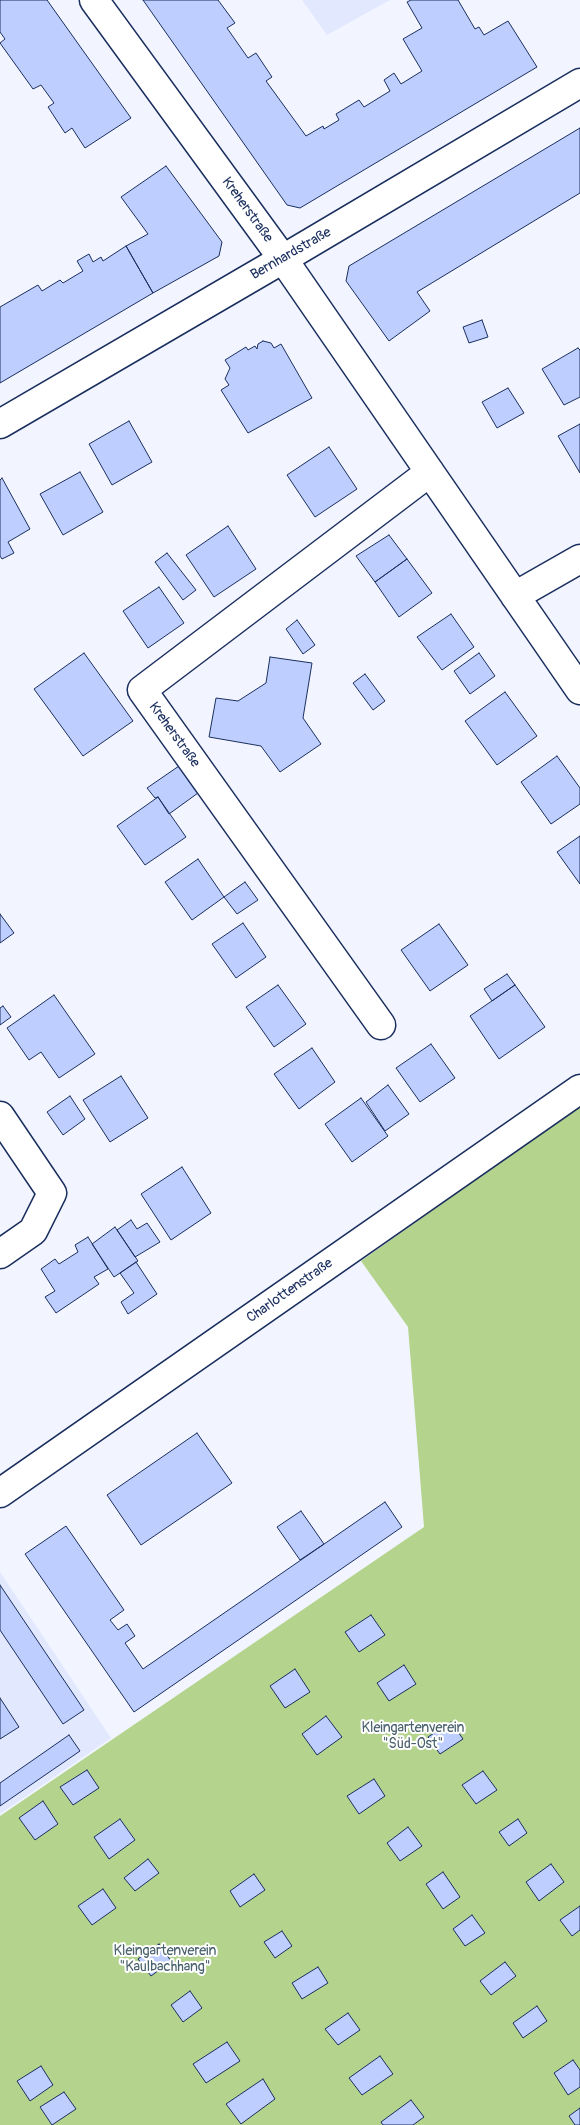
<!DOCTYPE html>
<meta charset="utf-8">
<style>
body{margin:0}
canvas{display:block;background:#f2f5ff}
</style>
<canvas width="580" height="2125"></canvas>
<script>
const c = document.querySelector('canvas').getContext('2d');
c.lineJoin = 'round';
function fill(path, color) {
  c.fillStyle = color;
  c.fill(path, 'evenodd');
}
function shape(rows) {
  const path = new Path2D();
  for (const r of rows) {
    path.moveTo(r[0], r[1]);
    for (let i = 2; i < r.length; i += 2) path.lineTo(r[i], r[i + 1]);
  }
  return path;
}
function strokePath(path, color, width, dash) {
  c.strokeStyle = color;
  c.lineWidth = width;
  c.lineCap = dash ? 'butt' : 'round';
  c.setLineDash(dash || []);
  c.stroke(path);
}
function drawText(font, color, halo, rows, align = 'center') {
  c.font = font + ' Pangolin,sans-serif';
  c.lineWidth = 4;
  c.setLineDash([]);
  c.textBaseline = 'middle';
  c.strokeStyle = halo;
  c.fillStyle = color;
  for (const [text, x, y, turn = 0] of rows) {
    c.save();
    c.translate(x, y);
    c.rotate((+turn || 0) * Math.PI / 180);
    c.textAlign = isNaN(turn) ? turn : align;
    if (halo) c.strokeText(text, 0, 0);
    c.fillText(text, 0, 0);
    c.restore();
  }
}
const built = shape([
 [302,0,390,0,327,35],
 [0,1572,111,1738,0,1814]
]);
const green = shape([
 [580,1106,580,2125,0,2125,0,1816,424,1527,408,1327,361,1261]
]);
const building = shape([
 [0,0,47,0,131,118,85,148,72,128,65,133,48,107,54,103,41,85,33,89,0,43,5,39,0,32,0,0],
 [143,0,218,0,235,23,227,28,248,58,256,53,272,77,266,81,306,136,323,126,324,129,339,120,336,114,359,100,364,107,390,91,384,80,394,73,401,84,422,71,403,39,422,28,407,2,411,0,458,0,475,29,479,27,484,35,508,21,537,67,300,208,287,205,143,0],
 [580,128,580,193,417,292,430,311,389,341,346,281,349,266,580,128],
 [166,166,222,242,219,256,153,293,126,246,148,234,121,197,166,166],
 [126,246,153,293,0,383,0,307,38,285,42,291,60,280,63,283,83,271,77,261,89,254,93,262,101,257,103,261,126,246],
 [482,320,488,337,469,343,463,327,482,320],
 [263,341,271,343,274,348,281,344,312,398,248,433,221,390,229,385,225,379,230,368,225,360,246,347,248,350,255,346,257,349,258,344,263,341],
 [578,348,580,350,580,397,564,405,542,369,578,348],
 [508,388,524,413,497,428,482,402,508,388],
 [129,421,152,462,112,485,89,444,129,421],
 [580,424,580,473,558,436,580,424],
 [329,447,357,489,315,517,287,475,329,447],
 [80,472,103,512,63,535,40,494,80,472],
 [2,478,30,529,8,542,14,553,2,559,0,556,0,480,2,478],
 [228,526,256,569,214,597,186,555,228,526],
 [389,535,407,559,375,582,356,556,389,535],
 [167,553,196,590,183,600,155,562,167,553],
 [407,559,432,593,399,617,375,582,407,559],
 [159,587,184,623,148,648,123,611,159,587],
 [451,614,474,647,442,670,417,637,451,614],
 [297,620,315,645,303,654,286,629,297,620],
 [84,653,133,721,83,756,34,689,84,653],
 [479,653,495,676,470,694,454,671,479,653],
 [270,657,312,663,303,718,321,744,280,772,261,746,209,737,216,698,238,701,266,683,270,657],
 [365,674,385,701,373,710,353,683,365,674],
 [505,692,537,736,497,765,465,721,505,692],
 [557,756,580,788,580,804,551,824,521,782,557,756],
 [179,766,198,793,169,814,158,797,155,798,147,788,179,766],
 [158,797,186,837,145,865,117,826,158,797],
 [580,836,580,884,557,852,580,836],
 [198,859,224,897,192,920,165,882,198,859],
 [245,882,258,900,237,914,224,897,245,882],
 [0,914,14,933,0,943,0,914],
 [243,923,266,957,236,978,212,944,243,923],
 [439,924,468,965,430,991,401,950,439,924],
 [507,974,515,985,492,1001,484,989,507,974],
 [278,985,306,1024,274,1047,246,1007,278,985],
 [515,985,545,1027,499,1059,470,1016,515,985],
 [54,995,95,1054,59,1078,41,1052,29,1060,7,1028,54,995],
 [3,1006,11,1017,0,1025,0,1008,3,1006],
 [431,1044,455,1078,420,1102,396,1068,431,1044],
 [312,1048,335,1082,299,1109,274,1074,312,1048],
 [121,1076,148,1118,110,1142,83,1100,121,1076],
 [388,1085,409,1114,385,1131,366,1102,388,1085],
 [70,1096,85,1119,63,1135,47,1112,70,1096],
 [361,1098,388,1136,352,1162,325,1124,361,1098],
 [182,1167,211,1213,171,1240,141,1194,182,1167],
 [131,1220,137,1229,147,1223,160,1242,135,1257,117,1230,131,1220],
 [115,1227,138,1261,114,1277,92,1244,115,1227],
 [88,1237,108,1269,94,1277,99,1284,56,1313,45,1297,55,1291,41,1269,55,1259,59,1264,78,1252,75,1245,88,1237],
 [136,1262,157,1294,128,1314,121,1302,134,1293,120,1273,136,1262],
 [197,1433,232,1483,141,1545,107,1495,197,1433],
 [385,1502,402,1527,134,1712,25,1554,66,1526,124,1610,110,1620,118,1630,127,1624,135,1636,125,1643,143,1669,385,1502],
 [301,1511,324,1544,300,1560,277,1527,301,1511],
 [0,1585,84,1710,63,1724,0,1630,0,1585],
 [371,1615,385,1635,359,1652,345,1632,371,1615],
 [404,1665,416,1684,389,1701,377,1683,404,1665],
 [295,1669,310,1692,285,1708,270,1686,295,1669],
 [0,1698,19,1727,0,1739,0,1698],
 [326,1716,342,1737,317,1755,302,1734,326,1716],
 [451,1722,463,1739,440,1754,428,1737,451,1722],
 [69,1735,80,1751,0,1806,0,1783,69,1735],
 [87,1770,99,1788,73,1805,60,1787,87,1770],
 [483,1771,497,1790,476,1804,462,1785,483,1771],
 [374,1779,385,1796,359,1814,347,1796,374,1779],
 [43,1801,58,1824,35,1840,19,1818,43,1801],
 [120,1819,135,1840,109,1859,94,1837,120,1819],
 [518,1819,527,1833,509,1846,499,1832,518,1819],
 [408,1827,422,1846,400,1861,387,1843,408,1827],
 [148,1859,159,1873,135,1891,124,1878,148,1859],
 [551,1864,564,1882,539,1901,526,1882,551,1864],
 [443,1872,460,1897,443,1909,426,1884,443,1872],
 [254,1874,265,1890,240,1907,230,1891,254,1874],
 [103,1889,116,1908,92,1925,78,1906,103,1889],
 [580,1906,580,1930,572,1936,560,1920,580,1906],
 [472,1915,485,1933,465,1946,453,1929,472,1915],
 [282,1931,292,1946,275,1958,264,1942,282,1931],
 [159,1944,171,1961,151,1976,138,1959,159,1944],
 [505,1962,516,1976,491,1995,480,1981,505,1962],
 [318,1967,328,1983,302,1999,292,1983,318,1967],
 [190,1991,202,2008,183,2022,171,2005,190,1991],
 [537,2006,547,2021,523,2038,513,2023,537,2006],
 [348,2013,360,2030,338,2045,325,2029,348,2013],
 [227,2042,240,2061,206,2083,193,2064,227,2042],
 [380,2056,393,2074,362,2095,349,2078,380,2056],
 [573,2060,580,2070,580,2087,568,2095,554,2073,573,2060],
 [41,2066,53,2085,30,2101,17,2081,41,2066],
 [263,2079,275,2099,241,2124,226,2104,263,2079],
 [64,2092,76,2109,52,2125,40,2107,64,2092],
 [411,2100,424,2117,413,2125,383,2125,381,2122,411,2100],
 [580,2108,580,2125,575,2125,569,2116,580,2108]
]);
const minor = shape([
 [94,0,283,259,580,690],
 [0,424,283,259,580,83],
 [515,596,580,559],
 [381,1025,142,690,430,472],
 [0,1116,52,1193,33,1231,0,1254]
]);
const tertiary = shape([
 [0,1493,580,1089]
]);
const streetNames = [
 ["Kreherstraße",247,210,54],
 ["Bernhardstraße",291,254,-30],
 ["Kreherstraße",174,735,54],
 ["Charlottenstraße",290,1291,-35]
];
const parkNames = [
 ["Kleingartenverein",413,1728],
 ["\"Süd-Ost\"",413,1744],
 ["Kleingartenverein",165,1951],
 ["\"Kaulbachhang\"",165,1967]
];
fill(built, '#e2e9ff');
fill(green, '#b4d48e');
fill(building, '#becefe');
strokePath(building, '#1b2f5e', 1);
strokePath(minor, '#1b2f5e', 31);
strokePath(tertiary, '#1b2f5e', 31);
strokePath(minor, '#fff', 28);
strokePath(tertiary, '#fff', 28);
drawText('14px', '#1b2f5e', '#fff', streetNames);
drawText('14px', '#49616c', '#fff', parkNames);
</script>
